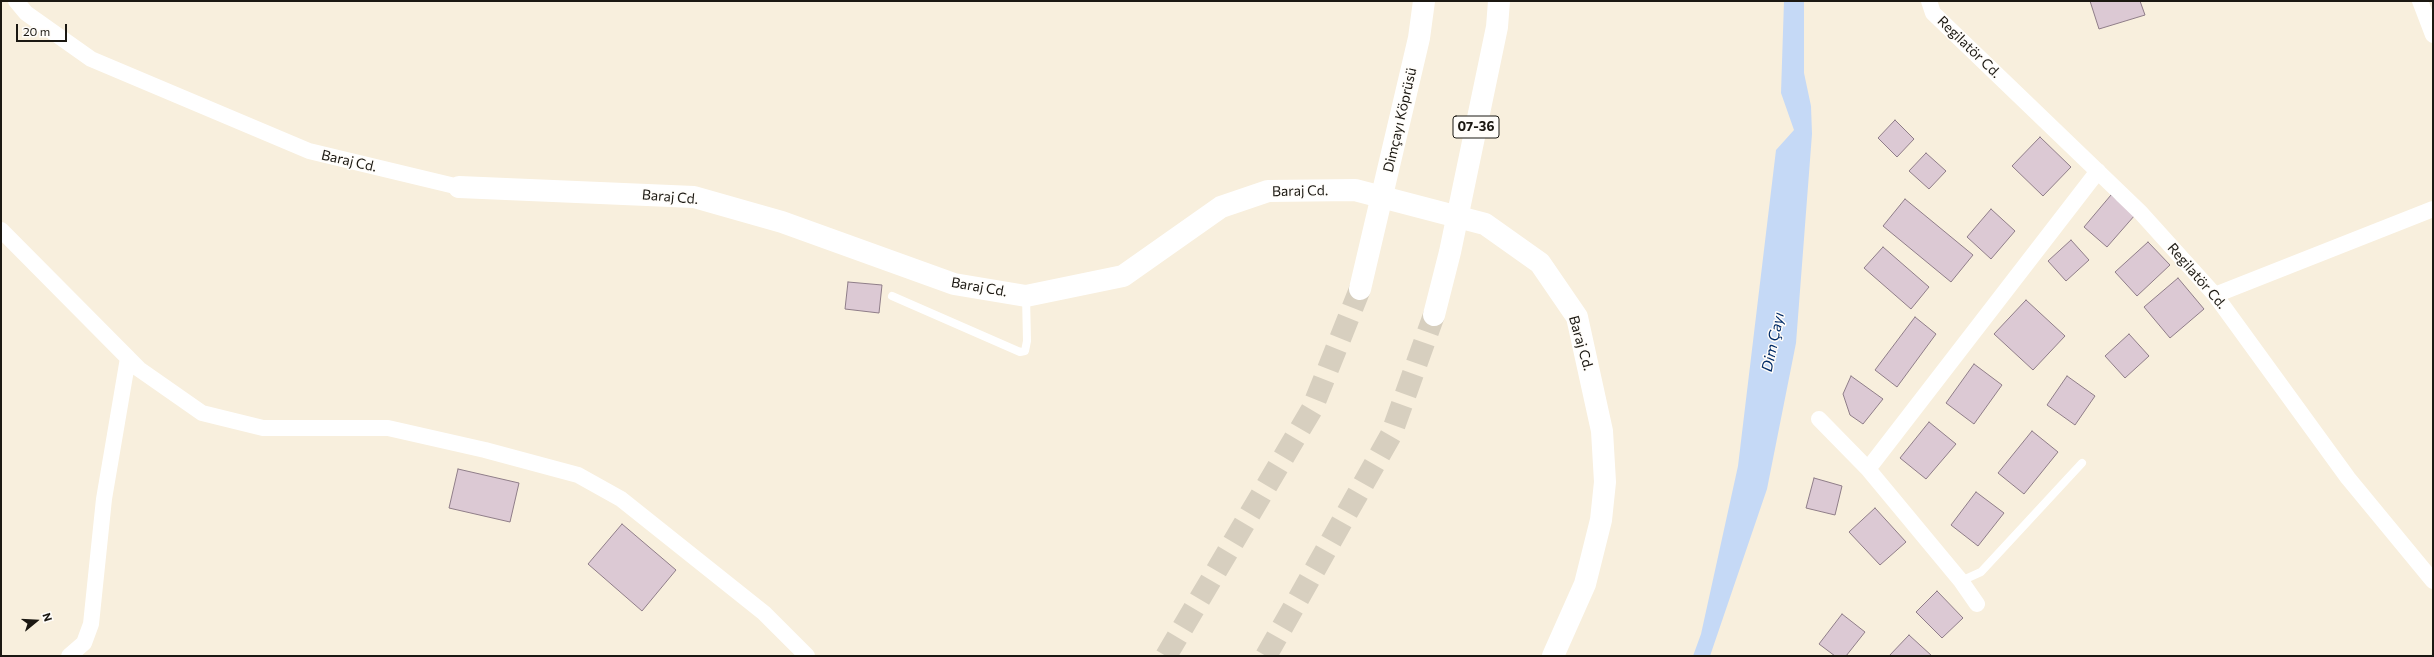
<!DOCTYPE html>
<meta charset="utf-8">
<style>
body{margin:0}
#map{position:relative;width:2434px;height:657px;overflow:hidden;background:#f8efdd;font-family:Commissioner,sans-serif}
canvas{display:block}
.frame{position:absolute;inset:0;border:2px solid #1b1812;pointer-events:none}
.north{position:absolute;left:16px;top:601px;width:40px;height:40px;-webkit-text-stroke:3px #fffdfa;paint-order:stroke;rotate:72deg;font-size:11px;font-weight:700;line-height:16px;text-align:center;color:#1b1812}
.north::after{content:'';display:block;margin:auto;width:14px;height:18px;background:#1b1812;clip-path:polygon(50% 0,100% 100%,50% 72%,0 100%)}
.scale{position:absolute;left:16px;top:24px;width:51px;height:18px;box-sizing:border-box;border:2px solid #1b1812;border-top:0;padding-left:5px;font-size:12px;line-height:14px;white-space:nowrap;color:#1b1812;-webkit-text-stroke:3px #fffdfa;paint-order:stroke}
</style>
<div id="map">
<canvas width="2434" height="657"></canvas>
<div class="frame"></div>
<div class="north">N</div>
<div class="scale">20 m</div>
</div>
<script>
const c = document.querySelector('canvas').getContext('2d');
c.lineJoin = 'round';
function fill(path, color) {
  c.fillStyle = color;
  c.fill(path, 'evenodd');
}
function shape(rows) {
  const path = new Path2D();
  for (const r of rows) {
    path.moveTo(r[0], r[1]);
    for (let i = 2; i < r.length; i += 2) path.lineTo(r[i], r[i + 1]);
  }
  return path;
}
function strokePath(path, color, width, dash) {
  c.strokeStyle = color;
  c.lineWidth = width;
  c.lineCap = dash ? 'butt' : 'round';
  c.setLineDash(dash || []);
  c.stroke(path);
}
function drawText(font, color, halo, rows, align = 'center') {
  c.font = font + ' Commissioner,sans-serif';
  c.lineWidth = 3;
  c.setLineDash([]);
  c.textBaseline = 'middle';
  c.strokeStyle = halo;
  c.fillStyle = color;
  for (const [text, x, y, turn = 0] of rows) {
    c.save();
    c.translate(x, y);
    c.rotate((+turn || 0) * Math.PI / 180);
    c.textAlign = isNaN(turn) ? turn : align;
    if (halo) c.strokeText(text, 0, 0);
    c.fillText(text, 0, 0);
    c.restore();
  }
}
const water = shape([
 [1784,1,1804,1,1804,73,1811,106,1812,134,1796,343,1767,489,1710,656,1693,656,1701,634,1738,466,1776,150,1794,130,1781,93]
]);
const building = shape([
 [2090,1,2140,1,2145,15,2099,29,2090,1],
 [1895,120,1914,139,1897,157,1878,138,1895,120],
 [2040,137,2071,167,2043,196,2012,166,2040,137],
 [1926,153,1946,171,1929,189,1909,171,1926,153],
 [2111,195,2135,215,2107,247,2084,227,2111,195],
 [1905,199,1973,255,1951,282,1883,226,1905,199],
 [1991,209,2015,231,1991,259,1967,237,1991,209],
 [2071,240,2089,260,2066,281,2048,261,2071,240],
 [2148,242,2170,265,2137,296,2115,272,2148,242],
 [1883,247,1929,287,1911,309,1864,268,1883,247],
 [2178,278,2204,309,2170,338,2144,307,2178,278],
 [848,282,882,285,879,313,845,309,848,282],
 [2026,300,2065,336,2033,370,1994,334,2026,300],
 [1915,317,1936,334,1897,387,1875,370,1915,317],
 [2129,334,2149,356,2125,378,2105,356,2129,334],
 [1974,364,2002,385,1974,424,1946,403,1974,364],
 [1851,376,1883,399,1863,424,1850,415,1843,394,1851,376],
 [2067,376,2095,396,2075,425,2047,405,2067,376],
 [1929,422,1956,444,1926,479,1900,458,1929,422],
 [2032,431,2058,452,2024,494,1998,473,2032,431],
 [458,469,519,483,510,522,449,508,458,469],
 [1814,478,1842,486,1835,515,1806,508,1814,478],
 [1976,492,2004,513,1978,546,1951,525,1976,492],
 [1875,508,1906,542,1880,565,1849,532,1875,508],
 [622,524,676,570,642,611,588,564,622,524],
 [1937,591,1963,618,1942,638,1916,612,1937,591],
 [1842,614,1865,632,1846,656,1835,656,1819,644,1842,614],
 [1909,635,1932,656,1889,656,1909,635]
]);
const highwayTunnel = shape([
 [1166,656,1312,409,1360,289],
 [1266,656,1391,435,1434,315]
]);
const lane = shape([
 [892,296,1020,352,1025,351,1027,341,1026,296],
 [1961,581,1981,572,2082,463]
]);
const street = shape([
 [16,1,26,13,91,59,309,151,459,187],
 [1929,1,1933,13,2141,213,2215,295,2348,478,2433,581],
 [2420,1,2433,35],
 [1,230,139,369,202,413,263,428,388,428,485,450,578,475,621,499,764,613,807,656],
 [2215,295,2433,209],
 [1819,419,1868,469,1961,581,1977,604],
 [1868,469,2098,171],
 [69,656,84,643,91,624,104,499,128,358]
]);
const secondary = shape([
 [459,187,694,197,782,222,954,284,1026,296,1123,276,1221,207,1268,191,1355,190,1485,224,1540,263,1577,317,1602,431,1605,482,1601,520,1585,584,1553,656]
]);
const highway = shape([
 [1360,289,1419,38,1424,1],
 [1434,315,1450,252,1497,27,1499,1]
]);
const shields = [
 [1476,127,46]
];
const shieldNames = [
 ["07-36",1476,127]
];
const streetNames = [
 ["Regilatör Cd.",1969,47,44],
 ["Dimçayı Köprüsü",1400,120,-77],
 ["Baraj Cd.",349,161,13],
 ["Baraj Cd.",1300,191,-1],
 ["Baraj Cd.",670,197,5],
 ["Regilatör Cd.",2197,276,49],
 ["Baraj Cd.",979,287,10],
 ["Baraj Cd.",1581,343,74]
];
const waterNames = [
 ["Dim Çayı",1773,342,-78]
];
fill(water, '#c5d9f6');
fill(building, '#dcc9d4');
strokePath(building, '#8f7d88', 1);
strokePath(highwayTunnel, '#d7cfbf', 22, [22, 11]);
strokePath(lane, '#fff', 8);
strokePath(street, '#fff', 16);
strokePath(secondary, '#fff', 22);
strokePath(highway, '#fff', 22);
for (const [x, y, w] of shields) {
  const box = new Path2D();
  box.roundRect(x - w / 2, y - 11, w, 22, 3);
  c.fillStyle = '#fffdfa';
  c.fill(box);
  strokePath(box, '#1b1812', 1);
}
drawText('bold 13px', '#1b1812', null, shieldNames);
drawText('14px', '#1b1812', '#fffdfa', streetNames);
drawText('italic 15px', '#002b67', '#fffdfa', waterNames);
</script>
